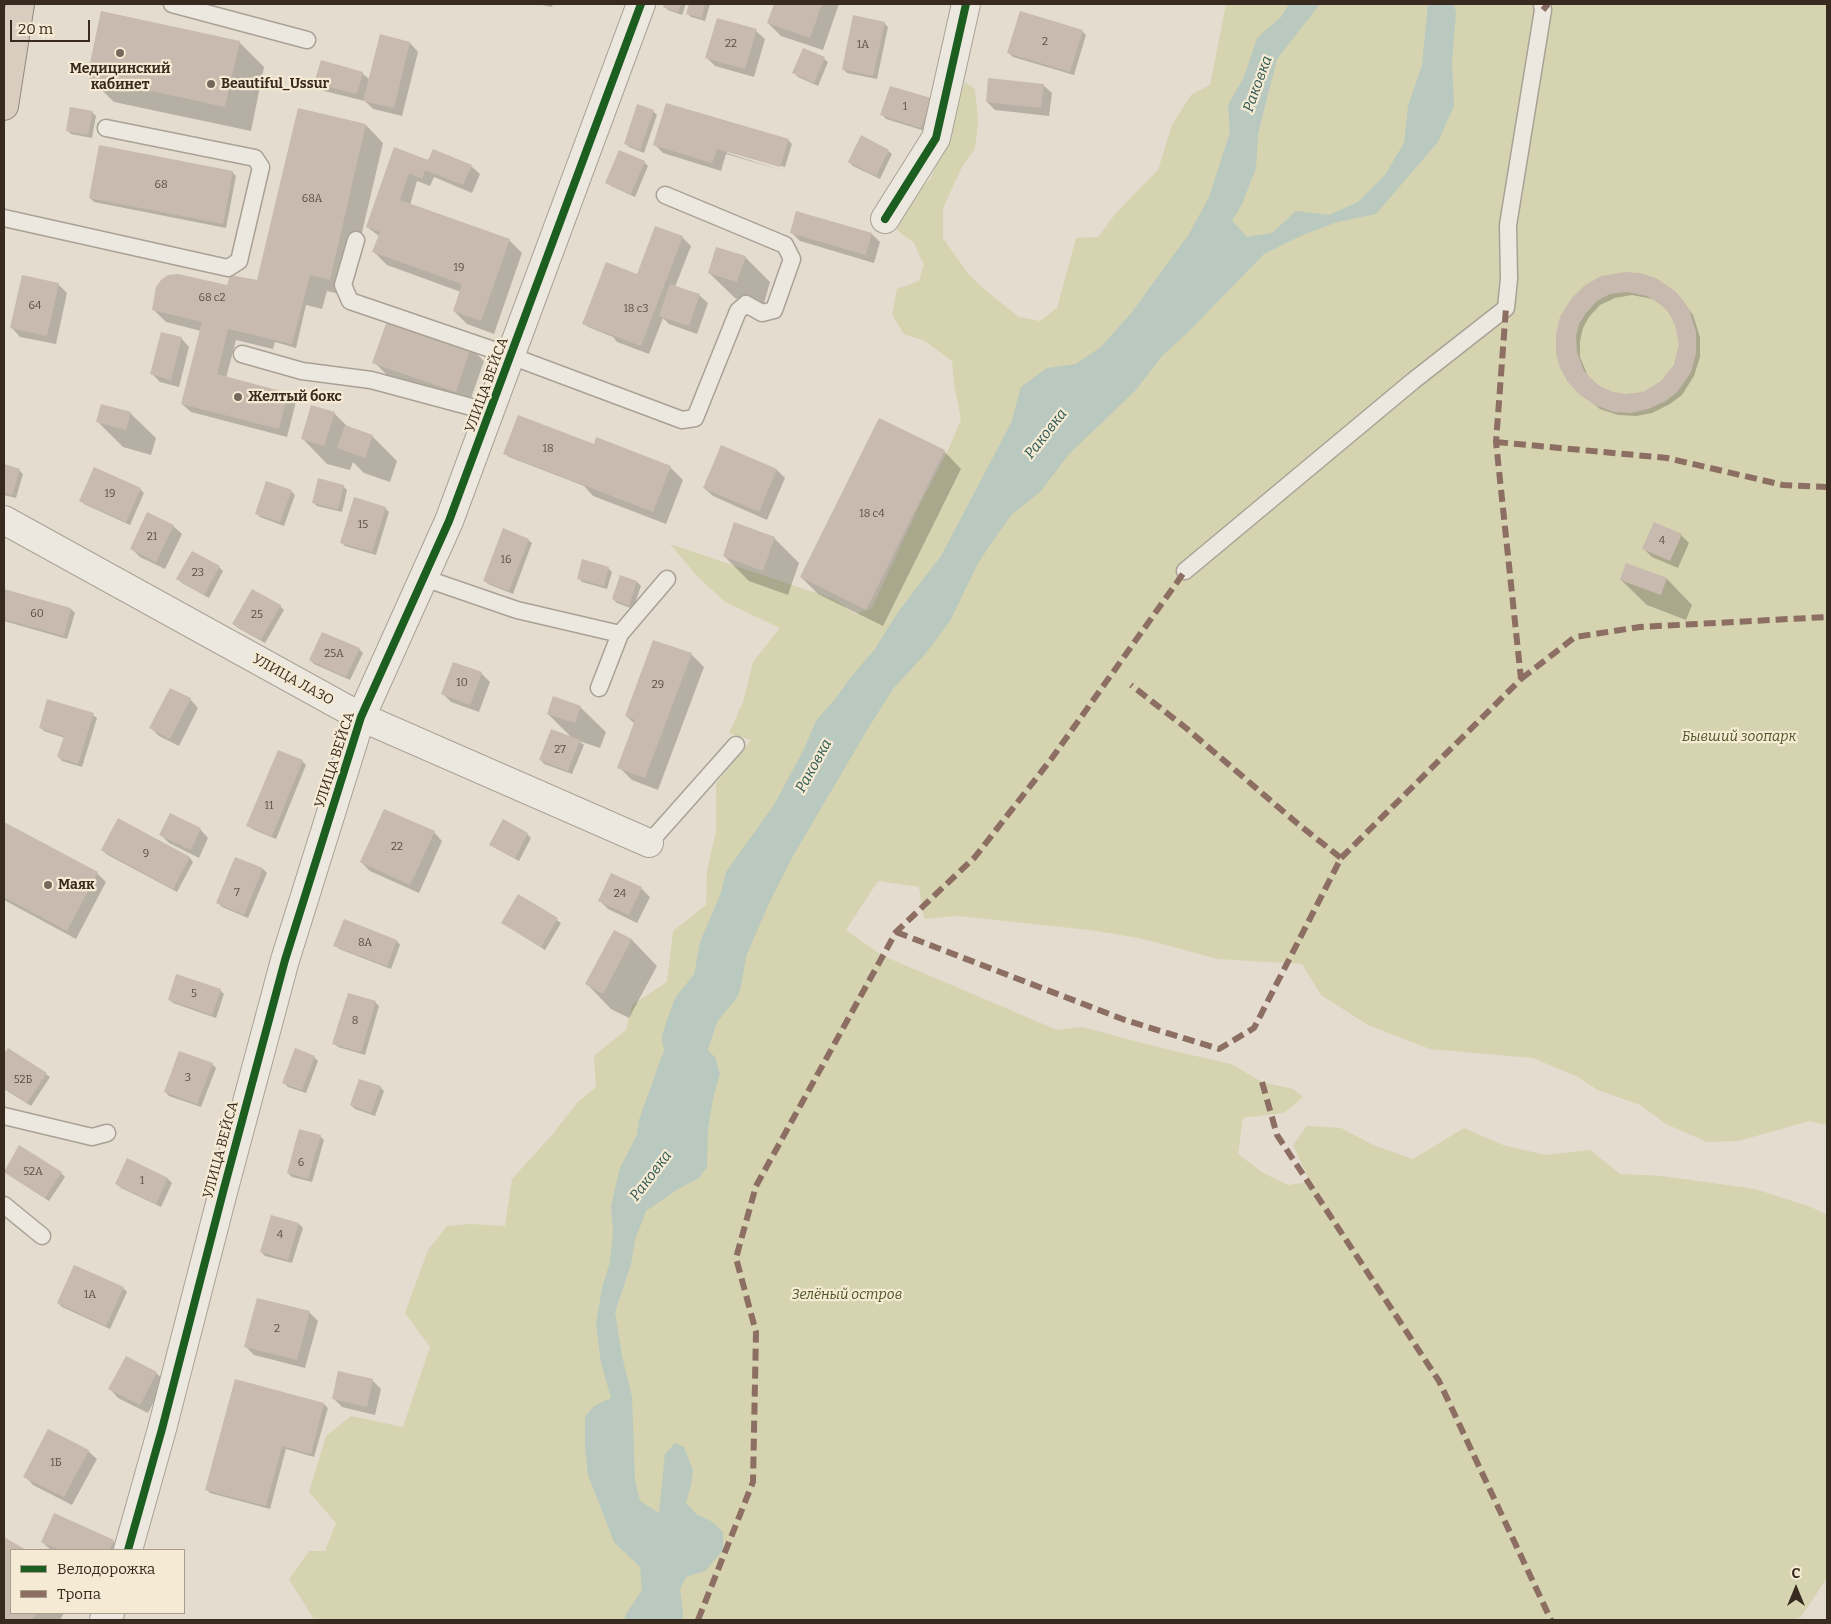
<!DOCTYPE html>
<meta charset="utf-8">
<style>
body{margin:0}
#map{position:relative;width:1831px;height:1624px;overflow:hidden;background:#e4dcce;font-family:Bitter,serif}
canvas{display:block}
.frame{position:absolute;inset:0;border:5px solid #382a1e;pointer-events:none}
.legend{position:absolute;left:10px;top:1549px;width:175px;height:65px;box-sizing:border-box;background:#f5ead3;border:1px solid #a99d8b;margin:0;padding:6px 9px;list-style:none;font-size:15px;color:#382a1e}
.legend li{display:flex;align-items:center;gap:10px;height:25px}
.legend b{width:25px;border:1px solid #a99d8b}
.north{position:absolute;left:1771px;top:1564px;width:50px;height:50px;-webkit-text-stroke:4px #f5ead3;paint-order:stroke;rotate:0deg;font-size:14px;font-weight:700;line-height:20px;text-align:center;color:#382a1e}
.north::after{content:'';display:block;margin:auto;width:18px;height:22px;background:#382a1e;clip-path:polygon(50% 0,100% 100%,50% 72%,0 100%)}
.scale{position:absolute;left:10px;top:20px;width:80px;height:22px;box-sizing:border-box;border:2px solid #382a1e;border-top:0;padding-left:6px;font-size:15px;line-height:18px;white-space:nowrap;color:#382a1e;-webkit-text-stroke:4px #f5ead3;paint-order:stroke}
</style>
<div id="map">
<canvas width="1831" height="1624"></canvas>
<div class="frame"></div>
<ul class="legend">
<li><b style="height:6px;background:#1b5e20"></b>Велодорожка</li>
<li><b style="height:6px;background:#8d6e63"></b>Тропа</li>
</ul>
<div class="north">С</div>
<div class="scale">20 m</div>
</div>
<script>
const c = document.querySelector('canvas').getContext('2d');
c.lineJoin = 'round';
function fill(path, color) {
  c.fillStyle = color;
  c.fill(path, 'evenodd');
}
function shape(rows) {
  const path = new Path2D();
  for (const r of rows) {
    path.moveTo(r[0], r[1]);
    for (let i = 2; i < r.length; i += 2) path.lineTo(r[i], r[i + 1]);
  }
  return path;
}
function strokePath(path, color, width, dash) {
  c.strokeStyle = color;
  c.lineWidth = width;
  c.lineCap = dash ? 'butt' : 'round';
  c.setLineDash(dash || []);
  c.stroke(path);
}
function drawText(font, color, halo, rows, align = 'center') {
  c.font = font + ' Bitter,serif';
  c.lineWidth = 4.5;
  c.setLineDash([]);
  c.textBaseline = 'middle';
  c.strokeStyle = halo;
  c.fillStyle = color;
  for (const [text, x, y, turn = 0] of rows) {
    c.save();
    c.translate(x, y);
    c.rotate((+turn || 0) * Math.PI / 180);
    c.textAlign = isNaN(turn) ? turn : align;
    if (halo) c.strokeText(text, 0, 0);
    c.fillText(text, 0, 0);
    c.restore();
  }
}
const green = shape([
 [1226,4,1827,4,1827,1125,1810,1121,1738,1141,1707,1142,1666,1124,1640,1105,1598,1090,1576,1076,1533,1058,1430,1049,1368,1025,1321,995,1302,964,1218,959,1139,938,1090,930,958,916,924,919,919,887,878,881,846,930,881,955,1057,1030,1082,1027,1165,1049,1231,1064,1262,1082,1293,1089,1303,1097,1284,1113,1243,1118,1238,1154,1263,1173,1288,1185,1310,1182,1293,1145,1307,1126,1341,1128,1373,1145,1413,1159,1464,1128,1503,1145,1545,1155,1590,1150,1620,1174,1662,1176,1755,1189,1811,1207,1827,1215,1827,1578,1801,1617,1792,1620,335,1620,313,1618,289,1579,309,1551,325,1551,336,1523,309,1492,326,1436,351,1416,403,1427,430,1347,405,1313,428,1250,447,1226,471,1224,505,1226,512,1179,552,1135,577,1103,596,1087,594,1056,626,1030,632,1005,667,982,673,931,706,905,707,870,716,832,716,784,751,740,729,733,743,702,753,662,780,628,725,602,698,577,670,544,834,599,855,614,872,608,917,510,947,452,961,420,954,383,952,361,925,341,904,334,892,315,897,289,919,281,924,265,914,243,897,230,909,201,931,178,965,82,975,89,978,121,975,149,962,167,943,208,943,238,969,275,991,295,1019,317,1040,321,1057,308,1076,238,1098,237,1116,213,1158,170,1172,125,1191,95,1210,85]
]);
const water = shape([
 [1289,4,1320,4,1277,59,1258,134,1256,168,1242,204,1232,221,1247,237,1272,233,1296,211,1329,215,1358,202,1385,175,1404,143,1408,106,1422,65,1428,4,1454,4,1456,13,1452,62,1454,106,1438,142,1376,214,1337,222,1303,235,1264,254,1187,333,1162,356,1135,391,1069,454,1041,491,1011,515,978,563,950,621,926,653,893,689,867,730,793,856,770,901,743,923,723,949,717,941,719,900,726,872,774,805,804,749,816,721,836,698,850,678,875,649,898,612,941,556,1011,423,1021,387,1047,368,1076,364,1101,347,1132,312,1189,234,1209,197,1230,132,1228,105,1244,77,1257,38,1281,17],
 [711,976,717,984,722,996,702,1016,695,1034,702,1045,715,1057,720,1074,713,1098,708,1129,707,1167,699,1178,678,1189,646,1211,635,1240,631,1264,615,1312,622,1356,632,1397,635,1481,640,1501,659,1513,665,1454,675,1443,684,1447,693,1470,691,1485,686,1503,697,1515,711,1521,723,1532,723,1550,705,1571,686,1577,680,1589,683,1613,682,1620,624,1620,626,1614,642,1590,640,1567,614,1542,588,1475,585,1447,585,1417,594,1406,611,1398,601,1363,596,1324,602,1288,610,1262,613,1232,611,1206,620,1168,637,1135,639,1120,660,1061,676,1024,695,987]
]);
const shadow = shape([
 [537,4,553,4,552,7],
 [665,4,686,4,682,15,668,10,664,6],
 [690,4,710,4,705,21,691,17,688,14],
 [775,4,839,4,823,50,781,36,768,23],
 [884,23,888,27,877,79,847,73,843,69],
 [756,31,765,39,754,77,715,66,707,58],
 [1082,31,1086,35,1074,75,1013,57,1009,53],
 [239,42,264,67,251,131,114,102,88,77],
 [410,43,418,52,402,116,373,109,365,101,324,91,316,82,362,73,370,80],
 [824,59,828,62,818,86,798,77,794,73],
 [1043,85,1052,93,1049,116,995,110,987,102],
 [930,100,934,103,925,131,886,119,882,115],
 [653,111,657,115,644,153,629,147,625,143],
 [92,112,96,116,92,138,71,134,67,130],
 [366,125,383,143,347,296,327,291,322,309,306,305,296,348,275,342,273,349,236,340,226,378,288,394,296,402,287,437,191,412,182,404,201,331,166,322,153,309,228,286,261,283],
 [788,140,792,144,785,167,727,151,727,153,784,171,726,154,721,171,663,153,655,145],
 [395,149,429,161,471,166,480,174,472,193,434,177,430,186,417,181,410,205,509,240,522,253,494,334,467,324,454,311,461,292,387,265,374,252,379,236,367,227],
 [888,151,892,154,880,179,853,166,849,162],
 [644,162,648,166,635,197,611,186,607,182],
 [232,172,236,176,226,228,94,202,90,198],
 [797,212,872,234,880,242,874,263,800,241,791,232],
 [682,237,691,246,675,287,699,295,708,303,697,334,669,324,663,318,649,354,617,342,613,337,588,327,584,323],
 [745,257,770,282,763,307,735,298,709,273],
 [58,284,67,293,56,344,20,337,12,328],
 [1584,287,1680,297,1693,315,1700,337,1700,357,1694,376,1682,395,1670,404,1652,413,1636,416,1618,415,1600,409,1581,394,1562,368],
 [1632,295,1653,299,1667,309,1676,325,1680,344,1675,366,1662,382,1644,393,1625,395,1612,393,1598,387,1588,376,1580,357,1580,341,1583,328,1589,317,1600,305,1615,298],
 [181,338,189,347,179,387,160,382,152,374],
 [471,348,484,361,469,404,387,375,374,362],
 [130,413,156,438,151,455,123,447,98,422],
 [334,413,349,428,372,436,397,461,390,482,364,473,353,462,350,470,327,464,302,438],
 [593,445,670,467,683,480,666,524,593,496,584,486,509,457,505,453],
 [944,451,961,469,883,626,818,594,801,577],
 [4,465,19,470,23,474,16,498,4,495],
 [777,470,785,478,767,520,713,496,704,488],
 [343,486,347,490,342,512,317,506,314,503],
 [140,489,144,493,130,525,84,504,81,500],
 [291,491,295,495,284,526,260,517,256,513],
 [385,508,389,512,376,555,345,546,341,542],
 [173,526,182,534,165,569,140,557,131,548],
 [1681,535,1689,543,1678,568,1652,557,1643,548],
 [774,538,799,563,788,595,749,581,724,556],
 [528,540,532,543,513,594,488,584,484,580],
 [1627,564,1667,579,1692,605,1686,620,1647,605,1621,580],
 [219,567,223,571,209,598,182,583,178,579],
 [608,568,612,572,607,589,582,582,578,578],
 [621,577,637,582,641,586,633,609,617,603,613,599],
 [4,591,71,609,75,613,67,639,4,621],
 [280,606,284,610,265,643,238,628,234,624],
 [359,649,363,653,350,680,314,664,310,660],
 [691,654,704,667,658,790,632,780,619,767,635,724,626,716],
 [481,673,490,682,479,712,451,702,443,694],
 [190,699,198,708,179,746,159,736,151,728],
 [580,707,606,732,600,748,579,741,584,745,572,774,544,764,541,760,573,739,548,714],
 [93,715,97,718,82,767,62,761,59,757,65,738,44,731,40,727],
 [302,761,306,765,276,839,252,829,248,825],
 [4,824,97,873,106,882,76,939,4,900],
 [200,829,208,838,199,858,169,843,161,835],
 [434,832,442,841,419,893,370,871,361,862],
 [527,834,531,838,519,861,495,848,491,844],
 [103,850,190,858,193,862,177,892,106,854],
 [236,858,263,869,267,873,248,918,222,907,218,903],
 [641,888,650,897,637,923,608,909,600,901],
 [519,896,561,923,545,950,507,926],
 [614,931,632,940,657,966,629,1018,611,1009,586,983],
 [397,941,400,945,391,969,339,949,335,945],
 [220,990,224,994,216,1018,173,1003,169,999],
 [375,1002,379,1006,365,1055,338,1047,334,1043],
 [8,1049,50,1077,31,1106,4,1089,4,1056],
 [314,1057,318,1061,306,1093,288,1087,284,1083],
 [212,1064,216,1068,201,1107,169,1096,165,1092],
 [380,1087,384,1091,375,1116,355,1109,351,1105],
 [320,1136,324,1140,312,1182,292,1177,288,1173],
 [128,1160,168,1179,172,1183,161,1207,121,1188,117,1184],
 [4,1172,61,1173,65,1177,49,1201],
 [299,1224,303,1228,292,1263,265,1256,261,1252],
 [123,1288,127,1292,110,1329,62,1307,58,1303],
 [309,1312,318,1321,305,1368,254,1355,245,1346],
 [156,1373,165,1381,148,1413,118,1398,110,1389],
 [372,1380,381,1389,375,1415,342,1407,334,1399],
 [324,1404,328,1408,314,1457,286,1449,270,1509,210,1493,207,1490],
 [88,1451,97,1459,72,1505,33,1485,25,1476],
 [4,1538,23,1550,11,1550,11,1613,64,1613,60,1620,4,1620],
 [113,1541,121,1550,51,1550,42,1542]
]);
const river = shape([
 [686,1039,696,1010,717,984,723,949,749,889]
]);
const building = shape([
 [664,4,681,4,678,12,663,7],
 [689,4,705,4,702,18,686,14],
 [774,4,822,4,810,38,767,23],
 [101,11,240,41,225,107,87,77],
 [1020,11,1083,30,1070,72,1007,53],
 [853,15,885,22,873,76,842,69],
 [717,18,757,29,745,69,705,58],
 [380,34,410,42,394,108,363,101],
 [803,48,825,57,814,83,792,73],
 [321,60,363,72,357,94,314,83],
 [988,78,1044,84,1041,108,986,102],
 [890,86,931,98,921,128,880,115],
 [666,103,789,139,780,167,717,149,712,163,653,145],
 [637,104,654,110,640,150,624,144],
 [70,107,93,111,88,135,66,131],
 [298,108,366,124,330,280,310,275,292,344,228,329,217,374,288,393,279,429,181,404,202,322,152,310,156,287,161,280,168,275,178,274,227,285,230,275,257,280],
 [861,135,889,150,876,176,848,162],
 [99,145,233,171,223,224,89,198],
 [394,147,428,160,433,149,472,165,463,185,425,170,422,179,409,173,400,200,510,239,481,321,453,311,462,284,372,252,380,232,366,227],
 [619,150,645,161,631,194,605,183],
 [796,211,872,233,866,255,790,233],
 [655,226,683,236,641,346,582,324,606,262,637,274],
 [716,247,746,256,737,282,708,273],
 [1625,272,1640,273,1656,278,1676,292,1689,309,1696,332,1696,353,1691,372,1678,391,1666,401,1648,409,1631,413,1613,412,1595,405,1580,395,1568,382,1560,368,1556,353,1556,334,1560,317,1571,299,1584,286,1601,276],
 [1627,292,1647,296,1663,306,1669,313,1675,325,1679,344,1674,365,1661,381,1643,392,1625,394,1613,392,1598,385,1584,371,1577,352,1576,336,1579,324,1586,313,1597,301,1610,294],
 [22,275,59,283,47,336,10,328],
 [670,284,700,294,689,326,659,316],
 [388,318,471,347,456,392,372,363],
 [161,332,182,337,171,380,150,374],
 [101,404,131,412,126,430,96,422],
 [311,405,335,412,324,446,301,439],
 [518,415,594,444,596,437,671,466,653,512,503,454],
 [879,418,945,450,866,610,800,577],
 [345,425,373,435,365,458,337,448],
 [721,445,777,469,759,512,703,488],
 [4,464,20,469,12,495,4,493],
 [94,467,141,488,126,522,79,501],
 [318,478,344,485,338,509,312,503],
 [266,481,292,490,280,522,255,514],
 [354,497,386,507,372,552,340,543],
 [147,512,174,525,156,562,130,549],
 [734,522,775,537,763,571,723,556],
 [1654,522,1682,534,1670,561,1642,549],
 [503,528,529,539,509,591,483,581],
 [192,551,220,566,204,595,176,579],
 [582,559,609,567,604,586,577,579],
 [1626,563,1667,578,1661,595,1620,580],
 [620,575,637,581,629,606,612,599],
 [4,589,71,608,64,636,4,619],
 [252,589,281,605,261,640,232,624],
 [322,632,360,648,346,677,309,660],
 [653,640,692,653,645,778,617,768,635,720,625,716],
 [453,662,482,672,470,705,441,694],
 [170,688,191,698,170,739,149,728],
 [553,696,581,706,575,723,547,714],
 [47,699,94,713,78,764,57,757,64,736,39,728],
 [551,729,580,740,568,771,539,760],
 [278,750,303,760,272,836,246,826],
 [384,809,435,831,410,885,360,862],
 [170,813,201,828,191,850,159,835],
 [118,818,190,857,173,889,101,850],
 [503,819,528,833,515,858,489,845],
 [4,822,98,872,67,931,4,897],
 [235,857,263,868,244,915,216,903],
 [611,873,642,887,629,915,598,901],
 [518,894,558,918,541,947,501,923],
 [344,919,397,940,387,966,333,946],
 [614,930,632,939,603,994,585,984],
 [176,974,221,989,212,1015,168,1000],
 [348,993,376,1001,361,1052,332,1044],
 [8,1048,47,1073,27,1103,4,1088,4,1053],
 [295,1048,315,1056,302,1090,282,1083],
 [179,1051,213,1063,197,1104,164,1092],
 [359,1079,381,1086,371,1113,350,1105],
 [299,1129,321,1135,308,1179,287,1173],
 [19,1145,62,1172,45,1198,4,1172],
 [127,1158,168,1178,156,1204,115,1184],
 [271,1215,299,1223,288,1260,260,1252],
 [74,1265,124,1287,106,1326,57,1303],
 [257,1298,310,1311,297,1360,244,1347],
 [126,1356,157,1372,140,1405,108,1389],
 [338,1371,373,1379,367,1407,332,1399],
 [235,1379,324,1403,311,1454,282,1446,266,1506,205,1490],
 [48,1429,89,1450,64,1497,23,1477],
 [54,1513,114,1540,109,1550,59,1550,41,1542],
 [4,1537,26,1550,11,1550,11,1613,37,1613,32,1620,4,1620]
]);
const lane = shape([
 [172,4,307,40],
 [4,218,228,268,239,261,261,167,255,158,106,128],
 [356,240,343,285,350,301,511,356,682,420,695,418,738,311,746,304,762,313,774,310,792,259,785,245,665,195],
 [242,354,302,371,371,380,490,412],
 [1185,571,1413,381,1506,308,1509,279,1508,225,1543,10,1542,4],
 [424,578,517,610,620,634],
 [599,688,620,634,667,579],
 [649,843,736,745],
 [4,1116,92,1137,107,1133],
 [4,1205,42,1236]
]);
const street = shape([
 [885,219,936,138,966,4],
 [4,520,361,717,649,843],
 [128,1550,162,1429,223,1192,285,960,361,717,449,521,641,4],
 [104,1620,110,1613]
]);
const highway = shape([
 [4,106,20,4]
]);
const quiet = shape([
 [1543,10,1548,4],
 [1496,442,1667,458,1783,485,1827,487],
 [1521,679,1575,637,1640,627,1827,617],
 [1341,858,1521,679,1496,442,1506,308],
 [896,932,1125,1020,1219,1049,1254,1028,1341,858,1298,824,1186,728,1131,685],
 [1262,1082,1277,1135,1439,1381,1551,1620],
 [698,1620,753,1482,756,1332,736,1258,756,1186,896,932,975,857,1052,758,1185,571]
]);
const cycleway = shape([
 [885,219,936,138,966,4],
 [128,1550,162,1429,223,1192,285,960,361,717,449,521,641,4]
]);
const markers = [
 [120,53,5,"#74685c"],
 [211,84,5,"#74685c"],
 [238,397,5,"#74685c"],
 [48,885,5,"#74685c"]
];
const numberNames = [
 ["2",1045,42],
 ["22",731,44],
 ["1А",863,45],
 ["1",905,107],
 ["68",161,185],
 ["68А",312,199],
 ["19",459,268],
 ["68 с2",212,298],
 ["64",35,306],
 ["18 с3",636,309],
 ["18",548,449],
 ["19",110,494],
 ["18 с4",872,514],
 ["15",363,525],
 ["21",152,537],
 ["4",1662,541],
 ["16",506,560],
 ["23",198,573],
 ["60",37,614],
 ["25",257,615],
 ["25А",334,654],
 ["10",462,683],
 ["29",658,685],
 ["27",560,750],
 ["11",269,806],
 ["22",397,847],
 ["9",146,854],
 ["7",237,893],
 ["24",620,894],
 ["8А",365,943],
 ["5",194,994],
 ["8",355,1021],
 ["3",188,1078],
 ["52Б",23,1080],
 ["6",301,1163],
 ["52А",33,1172],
 ["1",142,1181],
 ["4",280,1235],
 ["1А",90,1295],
 ["2",277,1329],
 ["1Б",56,1463]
];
const poiNames = [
 ["Медицинский",120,69,"center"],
 ["кабинет",120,85,"center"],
 ["Beautiful_Ussur",221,84],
 ["Желтый бокс",248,397],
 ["Маяк",58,885]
];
const streetNames = [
 ["УЛИЦА ВЕЙСА",487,385,-70],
 ["УЛИЦА ЛАЗО",293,680,29],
 ["УЛИЦА ВЕЙСА",335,760,-72],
 ["УЛИЦА ВЕЙСА",221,1150,-75]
];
const parkNames = [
 ["Бывший зоопарк",1739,737],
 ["Зелёный остров",847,1295]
];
const waterNames = [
 ["Раковка",1258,84,-70],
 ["Раковка",1046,434,-52],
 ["Раковка",814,766,-61],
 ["Раковка",651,1176,-53]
];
fill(green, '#d5d3b0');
fill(water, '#b9c9bf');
fill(shadow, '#0003');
strokePath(river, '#b9c9bf', 48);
fill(building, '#c8baae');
strokePath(lane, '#aaa196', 19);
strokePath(street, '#aaa196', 30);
strokePath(highway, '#8f877d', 30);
strokePath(lane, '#ece8df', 16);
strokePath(street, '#ece8df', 28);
strokePath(highway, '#d8cdbe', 28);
strokePath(quiet, '#8d6e63', 6, [12, 6]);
strokePath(cycleway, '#1b5e20', 8);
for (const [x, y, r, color] of markers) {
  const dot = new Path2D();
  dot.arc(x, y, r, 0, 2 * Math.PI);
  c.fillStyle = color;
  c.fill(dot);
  strokePath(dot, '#f5ead3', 2);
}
drawText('11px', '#5c4e42', null, numberNames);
drawText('bold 14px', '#382a1e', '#f5ead3', poiNames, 'left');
drawText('14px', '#382a1e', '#f5ead3', streetNames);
drawText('italic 14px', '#4b5525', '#f5ead3', parkNames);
drawText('italic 15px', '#2d5853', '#f5ead3', waterNames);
</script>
